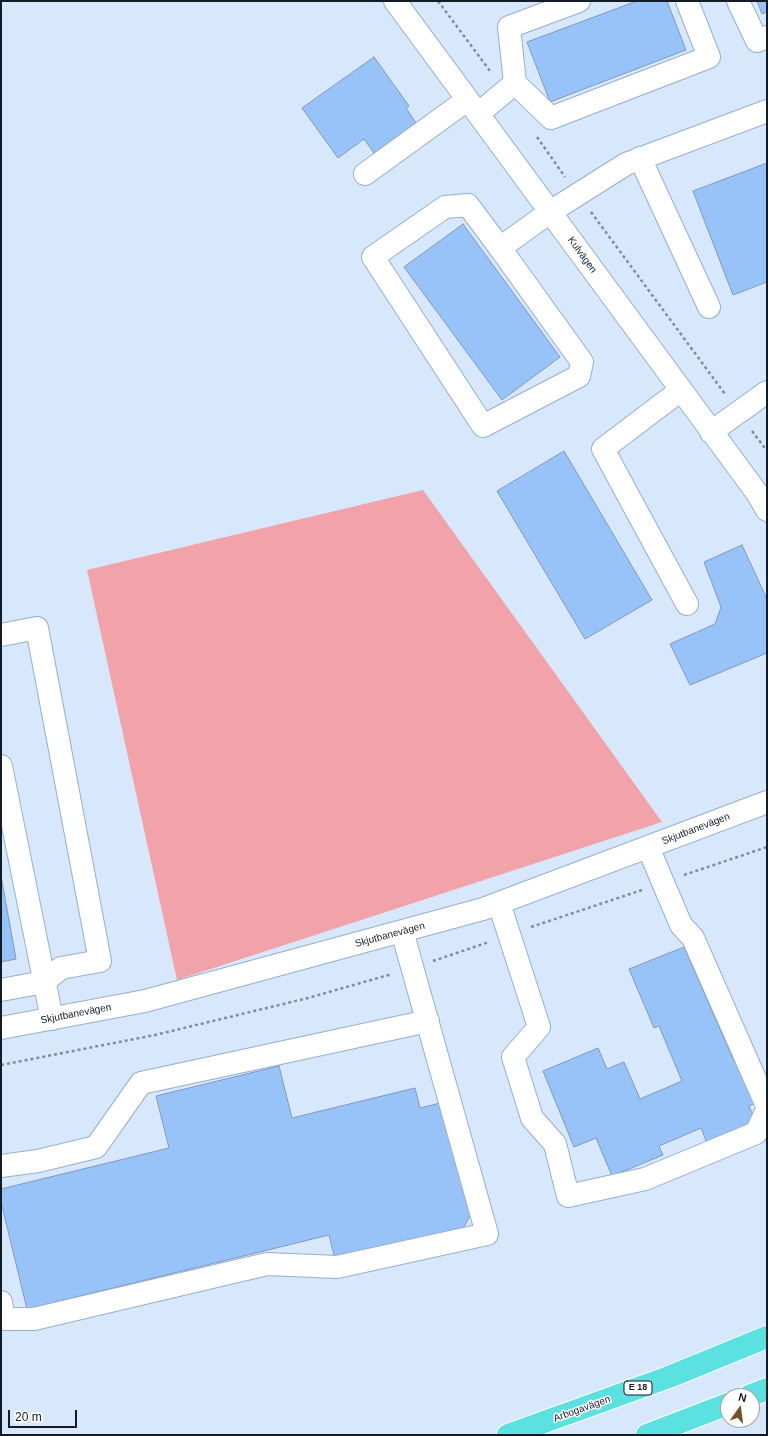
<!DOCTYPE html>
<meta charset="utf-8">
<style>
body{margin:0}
#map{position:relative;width:768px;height:1436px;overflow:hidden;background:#d7e7fc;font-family:Arial,sans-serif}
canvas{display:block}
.frame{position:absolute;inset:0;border:2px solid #121b28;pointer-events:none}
.north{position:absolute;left:720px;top:1388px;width:40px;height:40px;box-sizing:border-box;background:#fff;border:1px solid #a0a4a9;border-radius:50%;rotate:14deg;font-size:11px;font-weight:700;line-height:16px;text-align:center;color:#121b28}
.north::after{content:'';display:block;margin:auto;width:14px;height:18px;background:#705226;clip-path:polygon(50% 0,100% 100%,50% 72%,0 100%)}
.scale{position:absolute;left:8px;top:1410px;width:69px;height:18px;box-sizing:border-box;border:2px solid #121b28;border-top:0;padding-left:5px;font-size:12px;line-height:14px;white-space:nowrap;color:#121b28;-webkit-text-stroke:3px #fff;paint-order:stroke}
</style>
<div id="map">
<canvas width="768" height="1436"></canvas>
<div class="frame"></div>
<div class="north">N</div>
<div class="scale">20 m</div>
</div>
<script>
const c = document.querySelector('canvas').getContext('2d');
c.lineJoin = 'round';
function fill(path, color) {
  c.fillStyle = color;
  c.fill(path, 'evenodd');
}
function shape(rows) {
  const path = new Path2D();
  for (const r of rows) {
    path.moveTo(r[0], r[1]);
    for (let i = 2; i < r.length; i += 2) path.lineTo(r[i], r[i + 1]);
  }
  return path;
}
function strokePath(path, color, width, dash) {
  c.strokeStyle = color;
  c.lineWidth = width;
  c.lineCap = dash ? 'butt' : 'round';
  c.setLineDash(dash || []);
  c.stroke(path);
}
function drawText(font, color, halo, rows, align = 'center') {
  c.font = font + ' Arial,sans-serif';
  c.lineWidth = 3;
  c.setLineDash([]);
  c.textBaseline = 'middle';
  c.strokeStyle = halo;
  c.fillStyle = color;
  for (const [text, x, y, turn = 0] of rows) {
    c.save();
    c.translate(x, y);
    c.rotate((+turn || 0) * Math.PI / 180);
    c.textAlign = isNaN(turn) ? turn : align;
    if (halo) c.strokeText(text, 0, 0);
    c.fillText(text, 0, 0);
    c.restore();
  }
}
const green = shape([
 [423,490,662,822,177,980,87,570]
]);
const building = shape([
 [637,1,667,1,686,50,550,102,527,42,637,1],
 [757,1,767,1,767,12,762,14,757,1],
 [374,57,409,106,406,108,416,123,374,153,364,139,338,158,302,108,374,57],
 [767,163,767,282,733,295,693,191,767,163],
 [463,224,560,357,502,400,404,267,463,224],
 [564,451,652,600,585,639,497,491,564,451],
 [742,545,767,599,767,653,690,685,670,644,715,624,721,607,704,562,742,545],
 [1,876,16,959,1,962,1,876],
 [684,947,734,1061,744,1057,762,1100,749,1106,756,1123,707,1143,701,1128,659,1146,663,1155,612,1176,596,1138,574,1147,543,1071,598,1048,607,1069,624,1062,640,1099,682,1081,659,1026,654,1028,629,969,684,947],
 [279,1066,292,1118,415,1088,420,1108,444,1102,471,1214,461,1232,336,1263,329,1235,27,1309,1,1202,1,1189,169,1148,156,1096,279,1066]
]);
const path = shape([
 [438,1,490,71],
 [537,137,565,177],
 [591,212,725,394],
 [752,431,767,451],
 [684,875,767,847],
 [531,927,642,890],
 [433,961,489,942],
 [1,1065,155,1035,308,998,392,974]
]);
const minor = shape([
 [395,1,757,493,767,510],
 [579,1,509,27,515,83,551,118,709,57,687,1],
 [738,1,757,41,767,37],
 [478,114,515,83],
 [640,158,709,307],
 [365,174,467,100],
 [500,248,582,362,579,376,483,426,373,257,445,207,468,205,500,248,550,212,626,164,767,111],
 [681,390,603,449,687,604],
 [711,432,767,392],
 [1,635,37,628,100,961,61,968,44,982,1,990],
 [1,766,52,1019],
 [648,847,681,925,693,938,767,1106],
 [499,903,539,1027,513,1057,532,1118,555,1144,568,1196,645,1179,756,1133,767,1110],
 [1,1028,145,1001,483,909,767,802],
 [1,1166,38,1161,96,1147,141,1083,428,1021],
 [1,1302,4,1319,34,1319,267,1264,337,1267,487,1234,402,931]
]);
const highway = shape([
 [749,1396,767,1389],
 [508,1435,669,1377,767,1337],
 [647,1435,728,1404]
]);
const shields = [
 [638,1388,28]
];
const shieldNames = [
 ["E 18",638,1388]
];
const streetNames = [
 ["Kulvägen",582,255,54],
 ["Skjutbanevägen",696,829,-21],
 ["Skjutbanevägen",390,935,-15],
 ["Skjutbanevägen",76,1014,-11],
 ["Arbogavägen",582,1409,-20]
];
fill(green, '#f2a3a9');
fill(building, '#97c3f9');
strokePath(building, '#8099b9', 1);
strokePath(minor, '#95afd0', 24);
strokePath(highway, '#fff', 24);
strokePath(path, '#808d9e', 2.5, [3, 3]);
strokePath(minor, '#fff', 22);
strokePath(highway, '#5be1df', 22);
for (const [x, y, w] of shields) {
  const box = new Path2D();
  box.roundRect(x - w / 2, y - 7, w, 14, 3);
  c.fillStyle = '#fff';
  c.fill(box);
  strokePath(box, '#121b28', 1);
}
drawText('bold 9px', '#121b28', null, shieldNames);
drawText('10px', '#121b28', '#fff', streetNames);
</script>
